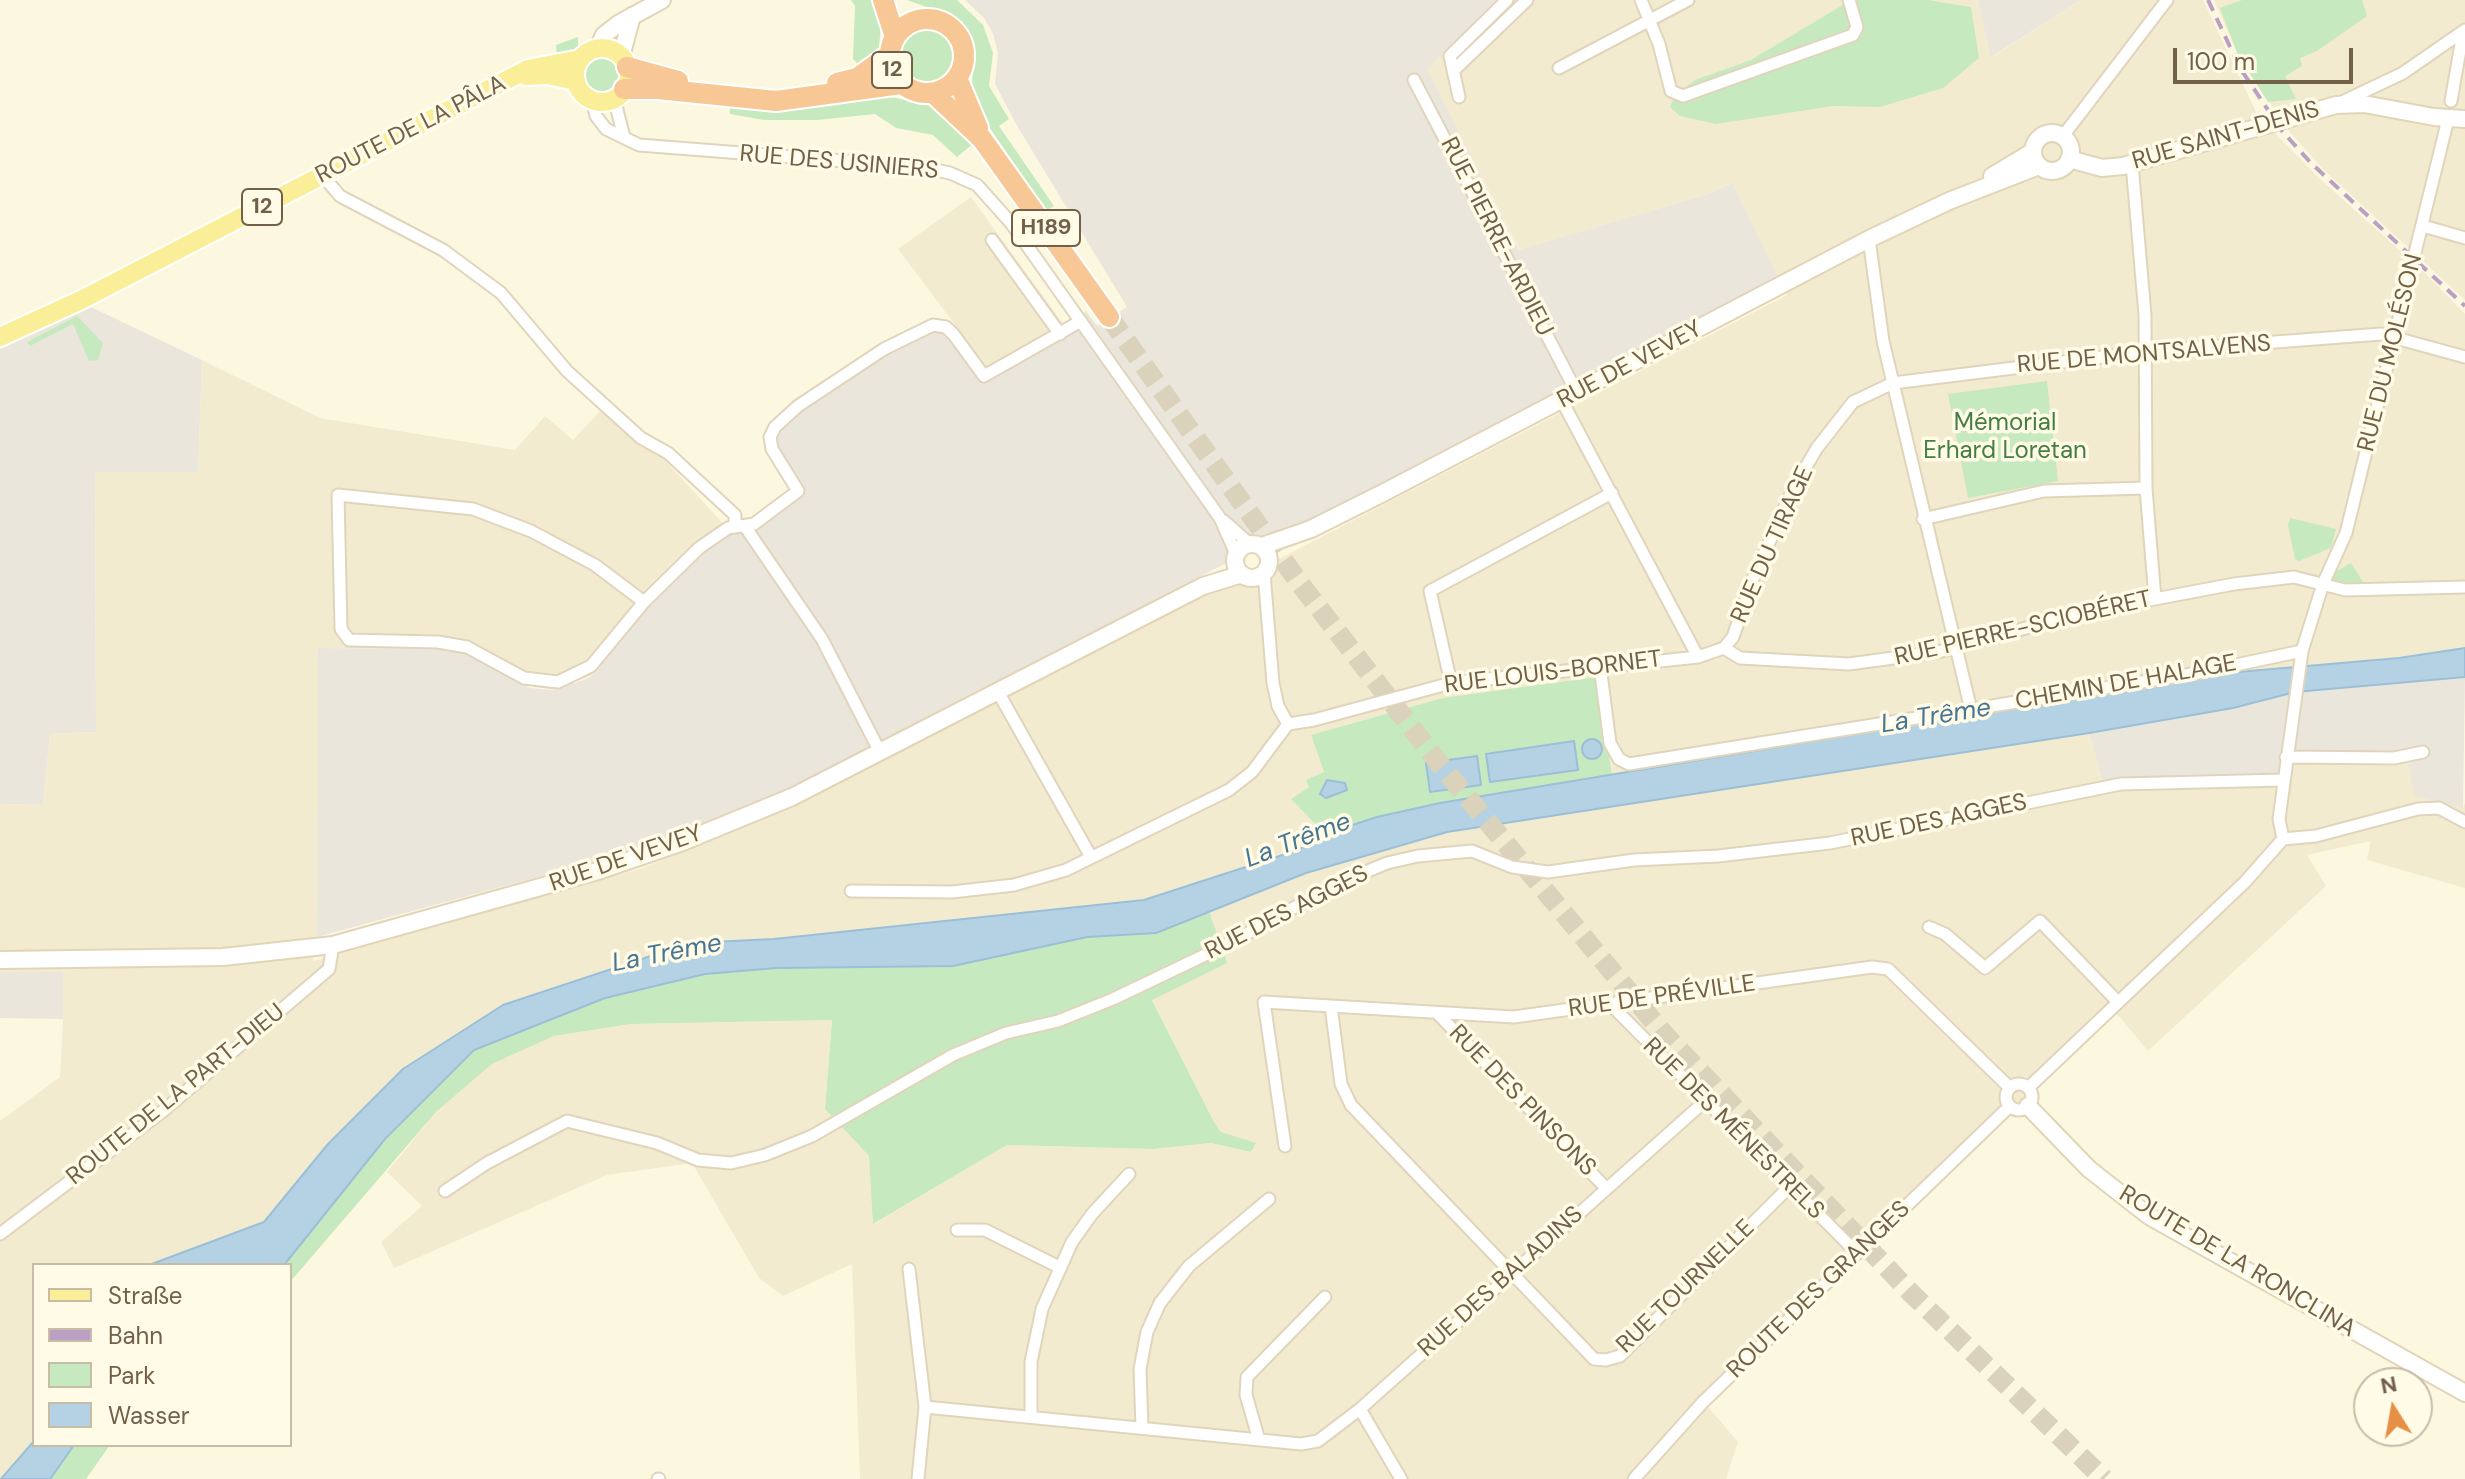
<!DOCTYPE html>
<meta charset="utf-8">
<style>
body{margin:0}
#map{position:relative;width:2465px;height:1479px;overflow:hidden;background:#fcf8e0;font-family:"DM Sans",sans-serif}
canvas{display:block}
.legend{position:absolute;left:32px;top:1263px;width:260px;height:184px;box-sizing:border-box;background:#fffbe6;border:2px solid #c7bda7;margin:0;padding:10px 14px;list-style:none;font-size:24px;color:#726148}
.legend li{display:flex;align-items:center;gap:16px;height:40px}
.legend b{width:40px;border:2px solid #c7bda7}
.north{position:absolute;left:2353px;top:1367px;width:80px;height:80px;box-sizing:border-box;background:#fffbe6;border:2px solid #c7bda7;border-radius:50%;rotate:349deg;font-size:22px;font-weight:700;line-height:32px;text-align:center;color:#726148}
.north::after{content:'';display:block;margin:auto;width:28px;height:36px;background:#e69045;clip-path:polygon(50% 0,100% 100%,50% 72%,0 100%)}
.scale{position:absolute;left:2173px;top:48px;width:180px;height:36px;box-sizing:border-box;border:4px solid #726148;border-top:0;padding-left:10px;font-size:24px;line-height:28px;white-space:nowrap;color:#726148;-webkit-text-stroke:6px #fffbe6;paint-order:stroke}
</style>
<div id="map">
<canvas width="2465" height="1479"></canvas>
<ul class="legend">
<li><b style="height:10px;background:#fbee98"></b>Straße</li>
<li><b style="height:10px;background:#bca0c4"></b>Bahn</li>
<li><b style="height:22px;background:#c6e9bf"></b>Park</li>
<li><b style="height:22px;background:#b5d2e5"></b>Wasser</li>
</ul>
<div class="north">N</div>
<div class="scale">100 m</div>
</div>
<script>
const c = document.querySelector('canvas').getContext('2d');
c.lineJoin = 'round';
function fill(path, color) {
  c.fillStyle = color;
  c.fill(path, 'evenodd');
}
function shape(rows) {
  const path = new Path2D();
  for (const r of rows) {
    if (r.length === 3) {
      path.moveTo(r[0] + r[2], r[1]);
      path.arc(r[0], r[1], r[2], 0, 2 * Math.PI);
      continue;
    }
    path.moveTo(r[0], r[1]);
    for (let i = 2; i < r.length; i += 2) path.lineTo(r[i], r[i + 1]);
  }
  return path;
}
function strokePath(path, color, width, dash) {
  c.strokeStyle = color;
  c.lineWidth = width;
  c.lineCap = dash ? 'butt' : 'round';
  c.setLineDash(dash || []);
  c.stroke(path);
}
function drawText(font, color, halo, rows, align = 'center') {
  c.font = font + ' "DM Sans",sans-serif';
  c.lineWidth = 7;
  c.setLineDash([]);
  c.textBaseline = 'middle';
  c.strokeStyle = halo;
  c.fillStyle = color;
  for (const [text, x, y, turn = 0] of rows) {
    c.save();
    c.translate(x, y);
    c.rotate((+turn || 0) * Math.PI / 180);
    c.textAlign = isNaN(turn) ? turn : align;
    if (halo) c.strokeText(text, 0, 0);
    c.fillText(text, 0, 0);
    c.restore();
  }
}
const residential = shape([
 [1498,0,1978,0,1992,57,2081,0,2203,0,2256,112,2260,111,2279,137,2319,178,2426,274,2465,314,2465,648,2399,658,2226,673,1612,774,1596,677,1442,698,1311,735,1324,772,1307,780,1309,787,1291,799,1325,834,1299,850,1145,900,774,939,690,943,328,1144,264,1222,149,1265,34,1265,34,1441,0,1479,0,1121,60,1077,63,1019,62,972,0,972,0,804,43,805,50,734,96,732,95,472,198,471,202,360,320,418,515,450,545,416,573,440,603,408,657,452,732,533,686,566,642,611,595,674,553,690,516,683,492,666,449,649,319,648,317,937,313,961,643,868,754,822,1281,558,1787,295,1731,183,1711,193,1520,250,1426,69],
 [2214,0,2465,0,2465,300,2324,170,2288,130,2238,55],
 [971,197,1064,325,987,367,898,249],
 [2089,733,2103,784,2286,757,2407,758,2463,808,2465,803,2465,888,2367,860,2371,841,2307,855,2326,886,2148,1051,2112,1008,2028,1088,2031,1101,2023,1109,2012,1108,1704,1402,1738,1442,1726,1479,860,1479,852,1264,783,1296,759,1278,692,1163,607,1175,394,1268,381,1242,422,1206,387,1172,436,1112,492,1064,554,1036,631,1024,832,1020,825,1109,869,1156,874,1224,1007,1145,1153,1149,1211,1143,1251,1152,1255,1143,1221,1132,1214,1122,1152,999,1226,963,1209,911,1306,873,1447,832]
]);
const industrial = shape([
 [965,0,1498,0,1427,69,1519,250,1711,193,1732,183,1779,279,775,795,706,825,633,851,317,937,318,648,449,649,476,658,530,688,553,690,584,680,595,674,642,611,686,566,790,491,792,485,767,437,879,348,956,325,987,367,1086,311,1097,326,1127,307,1016,124,995,84,998,53,993,34,984,18],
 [1978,0,2081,0,1991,57],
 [91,307,202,360,198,472,95,472,96,732,50,734,43,805,0,804,0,349],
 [2465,677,2463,808,2415,796,2407,758,2286,757,2283,780,2103,784,2089,733,2233,708,2295,692],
 [0,972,63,972,63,1019,0,1018]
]);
const green = shape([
 [851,0,874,0,881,22,879,49,862,68,853,59,855,6],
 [907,0,957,0,983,25,993,53,989,86,1009,119,999,126,1054,206,1046,211,979,112,972,91,973,50,967,30,955,17],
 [1851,0,1928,0,1971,7,1979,58,1943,88,1880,107,1833,106,1716,124,1680,116,1670,107,1675,95,1695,80,1751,60],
 [2242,0,2362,0,2367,16,2317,51,2300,58,2302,66,2285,76,2296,99,2268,102,2238,55,2220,8],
 [927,56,29],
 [578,37,578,46,572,52,557,56,556,45],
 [601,75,19],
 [878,94,932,106,974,143,957,157,933,135,896,128,875,114,817,120,764,120,730,114,730,106],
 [77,316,103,343,98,360,89,361,73,324,30,346,27,342],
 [2047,381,2058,481,1968,498,1948,394],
 [2290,518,2336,529,2331,548,2299,561,2295,559,2288,525],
 [2351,563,2365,585,2343,586,2330,582,2332,574],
 [1596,677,1612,774,1440,803,1377,817,1325,834,1291,799,1309,787,1306,780,1324,772,1311,735,1442,698],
 [1209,911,1227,963,1152,1000,1214,1122,1221,1132,1256,1143,1251,1152,1211,1143,1153,1149,1007,1145,873,1224,869,1156,825,1109,832,1020,631,1024,554,1036,492,1064,436,1112,290,1282,290,1265,284,1265,386,1139,474,1050,604,998,705,974,776,968,953,966,1087,937,1156,933],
 [74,1445,110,1445,86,1479,50,1479]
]);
const water = shape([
 [2465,648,2465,677,2295,692,2233,708,2089,733,1447,832,1306,873,1156,933,1087,937,953,966,776,968,705,974,605,998,474,1050,385,1139,284,1265,149,1265,264,1222,328,1144,403,1069,503,1005,690,943,774,939,1144,900,1298,850,1325,834,1377,817,1440,803,2226,673,2399,658,2465,648],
 [1592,749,10],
 [1574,741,1578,770,1490,782,1486,754,1574,741],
 [1477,756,1481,785,1430,792,1426,763,1477,756],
 [1327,780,1345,783,1347,790,1326,798,1320,794,1327,780],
 [34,1441,34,1445,74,1445,50,1479,1,1479,34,1441]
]);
const highwayTunnel = shape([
 [1109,317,1301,585,1438,762,1664,1034,1912,1294,2104,1479]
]);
const street = shape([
 [1641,0,1659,44,1671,91,1683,96,1853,35,1857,27,1849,0],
 [1559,68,1688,0],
 [1453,71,1527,0],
 [1414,80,1577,393],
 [1459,97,1450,56,1507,0],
 [614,98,624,137],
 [592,99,596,116,606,129,639,145,921,167,950,173,977,185,1011,223,1220,518,1236,554],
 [2451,101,2463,33],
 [2340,103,2403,73,2465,30],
 [2063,136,2167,0],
 [2132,164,2145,315,2146,488,2155,599],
 [323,176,340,196,443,250,501,293,567,371,641,438,668,453,735,515,735,525],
 [2423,226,2465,238],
 [1869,239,1883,341,1971,710],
 [992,240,1060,334],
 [1562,401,1698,657],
 [1923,519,2044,491,2146,488],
 [1224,521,1250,544],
 [746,528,822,639,880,752],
 [644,602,595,565,531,531,473,509,338,495,341,629,349,640,438,642,467,647,524,678,558,682,591,666,644,602,699,548,728,528,754,524,798,491,772,449,770,437,775,427,798,406,884,349,933,325,946,327,954,335,984,376,1081,321],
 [1724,648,1740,658,1849,664,1938,652,2081,613,2234,584,2294,577,2345,590,2465,587],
 [1600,666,1610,743,1619,759,1629,764,2198,673,2302,651],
 [1451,683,1430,591,1612,493],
 [998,692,1091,857],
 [1288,724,1314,720,1451,683,1698,657,1724,648,1733,637,1754,576,1793,489,1817,448,1853,402,1893,383,2143,352,2381,334,2465,357],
 [2286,757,2394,758,2423,752],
 [2283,839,2279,819,2302,651,2323,584,2346,533,2448,119],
 [2283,839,2316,836,2418,809,2439,808,2465,822],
 [851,891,952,892,1014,885,1066,870,1229,790,1252,772,1288,724,1278,706,1273,683,1264,573],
 [1929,927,1945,934,1985,968,2040,921,2117,1001],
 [1611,1005,1857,1253],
 [1331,1006,1341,1084,1351,1105,1594,1359,1606,1360,1620,1356,1789,1187],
 [1438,1014,1606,1188],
 [2019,1097,13],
 [2028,1088,2245,882,2283,839],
 [1285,1146,1264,1002,1514,1017,1872,967,1888,969,2010,1088],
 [445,1191,487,1163,567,1121,657,1143,698,1160,731,1163,765,1155,812,1136,953,1055,1006,1033,1058,1021,1113,999,1226,945,1337,884,1387,863,1418,856,1472,851,1512,867,1548,872,1634,860,1718,856,1830,843,2121,784,2283,780],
 [957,1230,985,1230,1059,1267],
 [0,1234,163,1111,329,969,333,945],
 [909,1269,925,1407,918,1479],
 [925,1407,1301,1444,1318,1441,1360,1409,1704,1102],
 [1360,1409,1401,1479],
 [1031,1417,1031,1362,1042,1309,1072,1242,1092,1214,1129,1174],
 [1142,1428,1140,1369,1147,1332,1160,1303,1189,1266,1269,1199],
 [1259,1440,1246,1395,1247,1377,1325,1297],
 [658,1479,659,1479],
 [1634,1479,1703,1402,2010,1106]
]);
const secondary = shape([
 [598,48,604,35,618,24,662,0],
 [621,57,632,16],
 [2052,152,19],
 [2069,159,2102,168,2123,166,2336,105,2364,104,2434,117,2465,119],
 [1992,176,2032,152],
 [1252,561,17],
 [1262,546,1311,529,1381,494,1869,239,1949,201,2039,166],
 [0,960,223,957,333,945,601,870,680,843,792,797,1203,586,1242,574],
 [2028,1106,2089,1169,2149,1216,2465,1393]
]);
const primary = shape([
 [602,75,27],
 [526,76,547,75,576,81],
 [0,337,81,300,528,69,580,59]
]);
const highway = shape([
 [883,0,895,37],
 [927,56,37],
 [627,67,678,81],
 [957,78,978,128],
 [837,83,857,78,889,55],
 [624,89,658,89,776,101,901,84],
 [933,93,982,139,1109,317]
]);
const rail = shape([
 [2208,0,2240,68,2282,131,2311,163,2465,306]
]);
const shields = [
 [892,70,40],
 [262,207,40],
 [1046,228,68]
];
const shieldNames = [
 ["12",892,70],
 ["12",262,207],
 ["H189",1046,228]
];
const streetNames = [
 ["ROUTE DE LA PÂLA",411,130,-27],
 ["RUE SAINT-DENIS",2226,136,-16],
 ["RUE DES USINIERS",839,163,5],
 ["RUE PIERRE-ARDIEU",1496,237,63],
 ["RUE DU MOLÉSON",2391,353,-76],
 ["RUE DE MONTSALVENS",2144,355,-5],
 ["RUE DE VEVEY",1630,365,-28],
 ["RUE DU TIRAGE",1773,545,-66],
 ["RUE PIERRE-SCIOBÉRET",2023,629,-13],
 ["RUE LOUIS-BORNET",1553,673,-7],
 ["CHEMIN DE HALAGE",2126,683,-10],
 ["RUE DES AGGES",1939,821,-12],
 ["RUE DE VEVEY",626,859,-19],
 ["RUE DES AGGES",1287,913,-27],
 ["RUE DE PRÉVILLE",1662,997,-8],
 ["ROUTE DE LA PART-DIEU",176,1095,-39],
 ["RUE DES PINSONS",1522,1101,46],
 ["RUE DES MÉNESTRELS",1733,1129,45],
 ["ROUTE DE LA RONCLINA",2237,1262,31],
 ["RUE DES BALADINS",1501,1282,-42],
 ["RUE TOURNELLE",1686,1287,-44],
 ["ROUTE DES GRANGES",1819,1290,-44]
];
const parkNames = [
 ["Mémorial",2005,424],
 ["Erhard Loretan",2005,452]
];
const waterNames = [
 ["La Trême",1936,717,-9],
 ["La Trême",1298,841,-21],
 ["La Trême",667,954,-11]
];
fill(residential, '#f3ebcf');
fill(industrial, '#eae6dc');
fill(green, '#c6e9bf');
fill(water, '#b5d2e5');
strokePath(water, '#9bbfd7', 2);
strokePath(highwayTunnel, '#dad2ba', 20, [20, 10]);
strokePath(street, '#e0d5bc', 15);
strokePath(secondary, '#e2d5b7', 20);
strokePath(primary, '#fff', 22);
strokePath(highway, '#fff', 24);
strokePath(street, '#fff', 11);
strokePath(secondary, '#fff', 16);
strokePath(primary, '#fbee98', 18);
strokePath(highway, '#f7c796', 20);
strokePath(rail, '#bca0c4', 4, [12, 8]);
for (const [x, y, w] of shields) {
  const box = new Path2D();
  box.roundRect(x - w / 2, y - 18, w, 36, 6);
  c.fillStyle = '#fffbe6';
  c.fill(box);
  strokePath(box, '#726148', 2);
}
drawText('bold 22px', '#726148', null, shieldNames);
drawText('24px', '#726148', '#fffbe6', streetNames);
drawText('24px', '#457e42', '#fffbe6', parkNames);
drawText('italic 26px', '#477594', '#fffbe6', waterNames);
</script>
